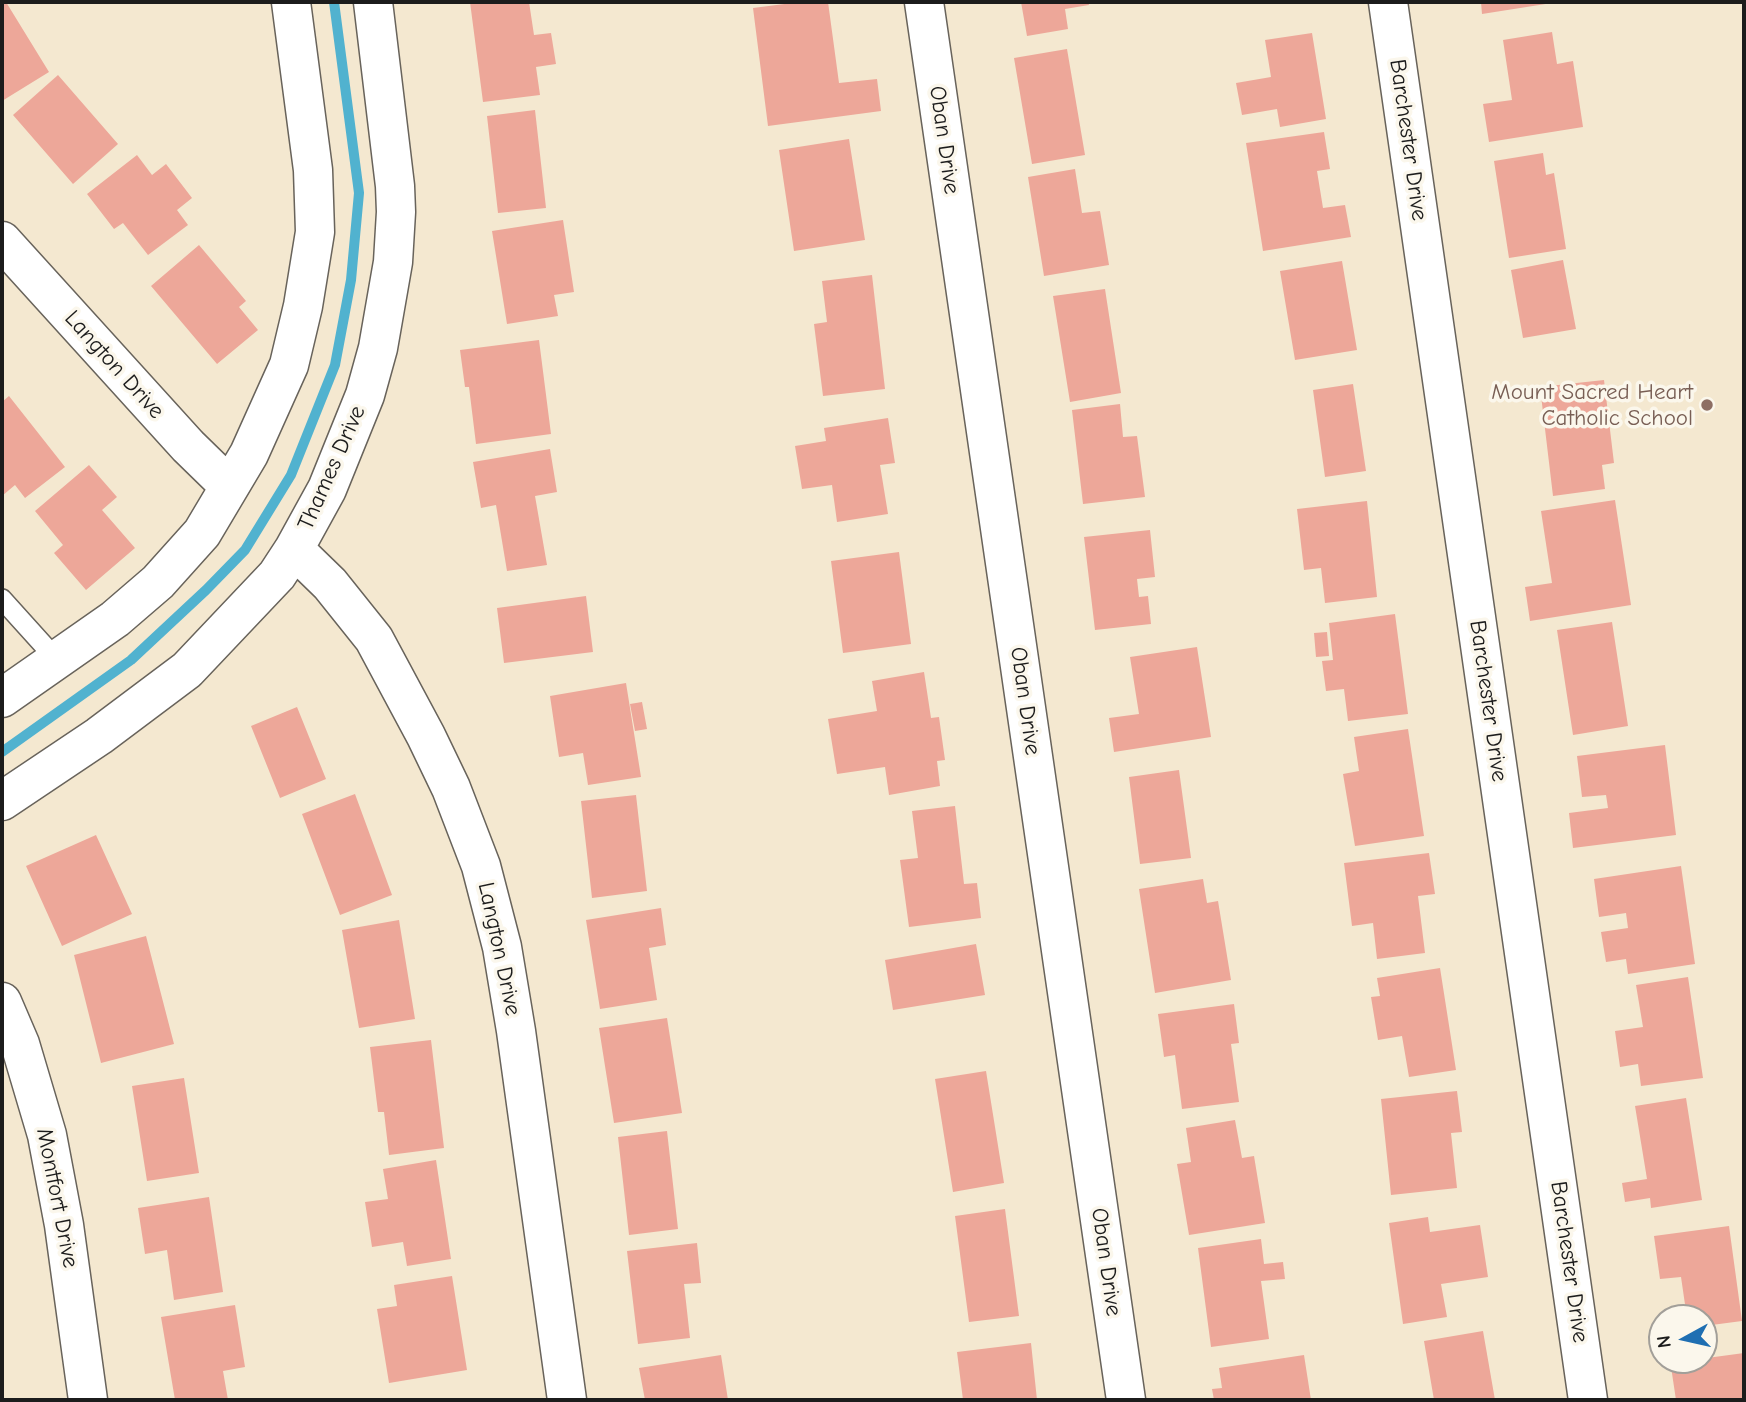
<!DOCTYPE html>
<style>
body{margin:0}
#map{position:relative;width:1746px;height:1402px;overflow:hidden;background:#f4e8d0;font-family:"Comic Neue",sans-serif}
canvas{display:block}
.frame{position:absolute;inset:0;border:4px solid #1c1c1c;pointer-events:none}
.north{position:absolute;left:1648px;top:1304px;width:70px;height:70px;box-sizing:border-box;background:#fbf7ec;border:2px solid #a29f99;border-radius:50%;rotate:262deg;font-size:19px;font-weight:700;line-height:28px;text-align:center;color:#1c1c1c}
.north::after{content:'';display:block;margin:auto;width:24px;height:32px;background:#1f6fb2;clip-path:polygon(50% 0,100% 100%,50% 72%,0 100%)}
</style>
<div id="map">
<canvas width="1746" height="1402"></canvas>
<div class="frame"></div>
<div class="north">N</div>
</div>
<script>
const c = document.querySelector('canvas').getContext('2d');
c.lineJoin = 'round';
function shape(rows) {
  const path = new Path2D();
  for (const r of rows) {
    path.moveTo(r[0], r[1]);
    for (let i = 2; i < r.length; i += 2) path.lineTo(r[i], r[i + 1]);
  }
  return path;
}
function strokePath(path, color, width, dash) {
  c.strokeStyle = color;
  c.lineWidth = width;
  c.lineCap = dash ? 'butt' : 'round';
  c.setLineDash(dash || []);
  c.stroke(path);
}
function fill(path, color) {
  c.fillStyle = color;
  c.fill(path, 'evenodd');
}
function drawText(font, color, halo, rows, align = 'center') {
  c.font = font + ' "Comic Neue",sans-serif';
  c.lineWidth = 7;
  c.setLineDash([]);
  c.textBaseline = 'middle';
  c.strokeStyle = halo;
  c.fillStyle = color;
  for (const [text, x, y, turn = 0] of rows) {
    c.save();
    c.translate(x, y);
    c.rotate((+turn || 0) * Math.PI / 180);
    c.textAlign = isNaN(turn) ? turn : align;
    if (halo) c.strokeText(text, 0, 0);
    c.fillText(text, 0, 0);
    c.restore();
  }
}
const stream = shape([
 [2,752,131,660,206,590,245,550,291,475,335,365,351,280,359,193,334,2]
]);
const building = shape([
 [2,2,6,2,49,72,2,101],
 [470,2,529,2,534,35,551,33,556,64,536,67,540,95,483,102],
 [800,2,828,2,839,83,877,79,881,111,768,126,753,8],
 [1021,2,1088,2,1089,5,1065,9,1068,29,1027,36],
 [1481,2,1552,2,1552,3,1482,14],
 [1552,32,1557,64,1573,61,1583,127,1489,142,1483,104,1512,100,1503,40],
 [1312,33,1326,119,1280,127,1277,109,1242,115,1236,83,1271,77,1265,40],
 [1067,49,1085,155,1032,164,1014,58],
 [58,75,118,144,73,184,13,115],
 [535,110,546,208,498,213,487,116],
 [1324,132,1330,169,1317,171,1323,208,1345,205,1351,237,1263,251,1246,143],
 [849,139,865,240,794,251,779,150],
 [1543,153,1546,175,1554,173,1566,249,1509,258,1494,161],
 [137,155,152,175,166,164,192,198,177,210,188,225,148,255,123,223,114,229,87,194],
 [1075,169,1082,213,1100,211,1109,265,1044,276,1028,177],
 [563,220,574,292,554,295,558,316,507,324,492,231],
 [199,245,246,301,239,307,258,330,217,364,151,286],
 [1563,260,1576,329,1523,338,1511,270],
 [1342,261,1357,350,1295,360,1280,271],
 [872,275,885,389,823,396,814,324,827,322,822,281],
 [1105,289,1121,393,1070,402,1053,296],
 [539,340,551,434,476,444,469,387,465,387,460,350],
 [1604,380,1614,463,1602,465,1605,489,1553,496,1540,387],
 [1353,384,1366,471,1325,477,1313,390],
 [9,396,65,467,25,498,15,485,2,496,2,402],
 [1120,404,1123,437,1137,436,1145,497,1083,504,1072,410],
 [888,418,895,463,880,465,888,514,837,522,832,485,802,489,795,446,826,441,824,428],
 [550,449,557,492,535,496,547,565,507,571,496,505,481,508,473,462],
 [89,465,117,497,102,510,135,548,86,590,54,553,63,545,35,511],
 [1615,500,1631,605,1530,621,1525,587,1552,583,1541,511],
 [1367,501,1377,597,1325,603,1321,568,1304,570,1297,509],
 [1150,530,1155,577,1137,579,1139,597,1148,596,1151,624,1095,630,1084,537],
 [899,552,911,644,843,653,831,561],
 [586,596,593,652,504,663,497,608],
 [1395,614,1408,714,1348,721,1344,689,1326,691,1322,661,1333,660,1329,623],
 [1612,622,1628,726,1573,735,1557,630],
 [1327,632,1329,656,1316,657,1314,633],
 [1197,647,1211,737,1114,752,1109,718,1139,714,1130,657],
 [924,672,931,718,939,717,945,760,937,761,940,786,889,795,885,767,837,774,828,719,877,711,872,681],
 [626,683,641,777,588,785,583,753,559,757,550,696],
 [642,702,647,729,635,731,630,704],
 [297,707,326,779,280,798,251,726],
 [1408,729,1424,836,1355,846,1343,774,1359,771,1354,737],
 [1665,745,1676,835,1573,848,1569,813,1608,808,1606,795,1582,797,1577,756],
 [1179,770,1191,858,1140,864,1129,777],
 [355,794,392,895,340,915,302,814],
 [636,795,647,891,592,898,581,801],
 [955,806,964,884,977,883,981,918,909,927,900,860,918,858,912,811],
 [96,835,132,914,62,946,26,866],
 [1429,853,1435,894,1418,896,1425,953,1377,959,1373,923,1352,926,1344,863],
 [1681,866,1695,964,1628,974,1626,959,1606,962,1601,932,1628,928,1626,913,1599,917,1594,879],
 [1203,879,1207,903,1218,901,1231,980,1155,993,1139,889],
 [661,908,666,945,649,948,657,1000,600,1009,586,920],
 [399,920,415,1019,359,1028,342,930],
 [146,936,174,1044,101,1063,74,955],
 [976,944,985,995,893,1010,885,960],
 [1440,968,1456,1070,1409,1077,1402,1036,1378,1040,1371,997,1380,996,1377,978],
 [1688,977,1703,1078,1641,1086,1638,1064,1620,1067,1615,1031,1643,1027,1636,985],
 [1234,1004,1239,1043,1231,1044,1239,1102,1182,1109,1175,1055,1164,1057,1158,1014],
 [667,1018,682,1113,614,1123,599,1028],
 [431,1040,444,1148,389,1155,384,1112,378,1112,370,1047],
 [986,1071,1004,1183,953,1192,935,1079],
 [184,1078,199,1173,147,1181,132,1086],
 [1457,1091,1462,1132,1451,1133,1457,1188,1391,1195,1381,1099],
 [1686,1098,1702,1200,1651,1208,1650,1198,1625,1202,1622,1183,1647,1179,1635,1106],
 [1235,1120,1242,1158,1254,1156,1265,1223,1189,1235,1177,1164,1191,1162,1186,1128],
 [667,1131,678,1229,629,1235,618,1137],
 [436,1160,451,1259,407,1266,403,1242,372,1247,365,1202,388,1199,383,1169],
 [209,1197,223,1292,174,1300,167,1250,145,1254,138,1208],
 [1005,1209,1019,1316,969,1322,955,1216],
 [1428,1217,1430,1232,1480,1225,1488,1277,1441,1284,1447,1317,1403,1324,1389,1223],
 [1729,1226,1742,1321,1704,1326,1704,1318,1687,1318,1681,1277,1660,1279,1654,1236],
 [1261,1239,1264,1264,1283,1262,1285,1279,1261,1281,1269,1339,1211,1347,1198,1248],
 [697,1243,701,1283,684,1284,690,1338,638,1344,627,1251],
 [452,1276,467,1370,389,1383,377,1309,397,1306,394,1285],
 [235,1305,245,1367,223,1371,228,1400,175,1400,161,1317],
 [1483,1331,1495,1400,1434,1400,1424,1341],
 [1031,1343,1037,1400,963,1400,957,1352],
 [1704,1348,1705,1348,1707,1358,1744,1353,1744,1400,1676,1400,1670,1360,1704,1360],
 [721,1355,728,1400,645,1400,639,1368],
 [1304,1355,1311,1400,1214,1400,1212,1389,1222,1388,1219,1368]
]);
const service = shape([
 [2,599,57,660]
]);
const minor = shape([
 [924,2,1126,1400],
 [1388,2,1588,1400],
 [2,241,188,446,229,486],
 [294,549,330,584,374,639,426,736,451,788,481,866,502,947,516,1031,567,1400],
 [2,698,115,619,158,582,202,533,249,454,289,365,303,306,315,232,313,170,291,2],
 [2,801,99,736,187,670,277,575,294,549,327,489,365,395,378,348,393,262,396,212,395,186,373,2],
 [2,1002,20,1044,47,1135,64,1225,88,1400]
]);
const markers = [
 [1707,405,7,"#8d6e63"]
];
const streetNames = [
 ["Oban Drive",944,140,82],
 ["Barchester Drive",1408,140,82],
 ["Langton Drive",114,365,48],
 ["Thames Drive",332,468,-66],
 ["Oban Drive",1025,701,82],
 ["Barchester Drive",1488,701,82],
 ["Langton Drive",499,949,78],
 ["Montfort Drive",57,1198,79],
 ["Oban Drive",1106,1262,82],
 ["Barchester Drive",1569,1262,82]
];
const educationNames = [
 ["Mount Sacred Heart",1693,392],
 ["Catholic School",1693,418]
];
strokePath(stream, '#51b2cf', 10);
fill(building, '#eda799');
strokePath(service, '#68635b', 22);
strokePath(minor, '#68635b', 41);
strokePath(service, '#fff', 19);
strokePath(minor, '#fff', 38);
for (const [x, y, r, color] of markers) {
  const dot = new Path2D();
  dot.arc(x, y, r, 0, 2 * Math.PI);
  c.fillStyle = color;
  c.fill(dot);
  strokePath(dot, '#fbf7ec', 2.5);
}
drawText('23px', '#1c1c1c', '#fbf7ec', streetNames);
drawText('23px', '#785e54', '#fbf7ec', educationNames, 'right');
</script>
